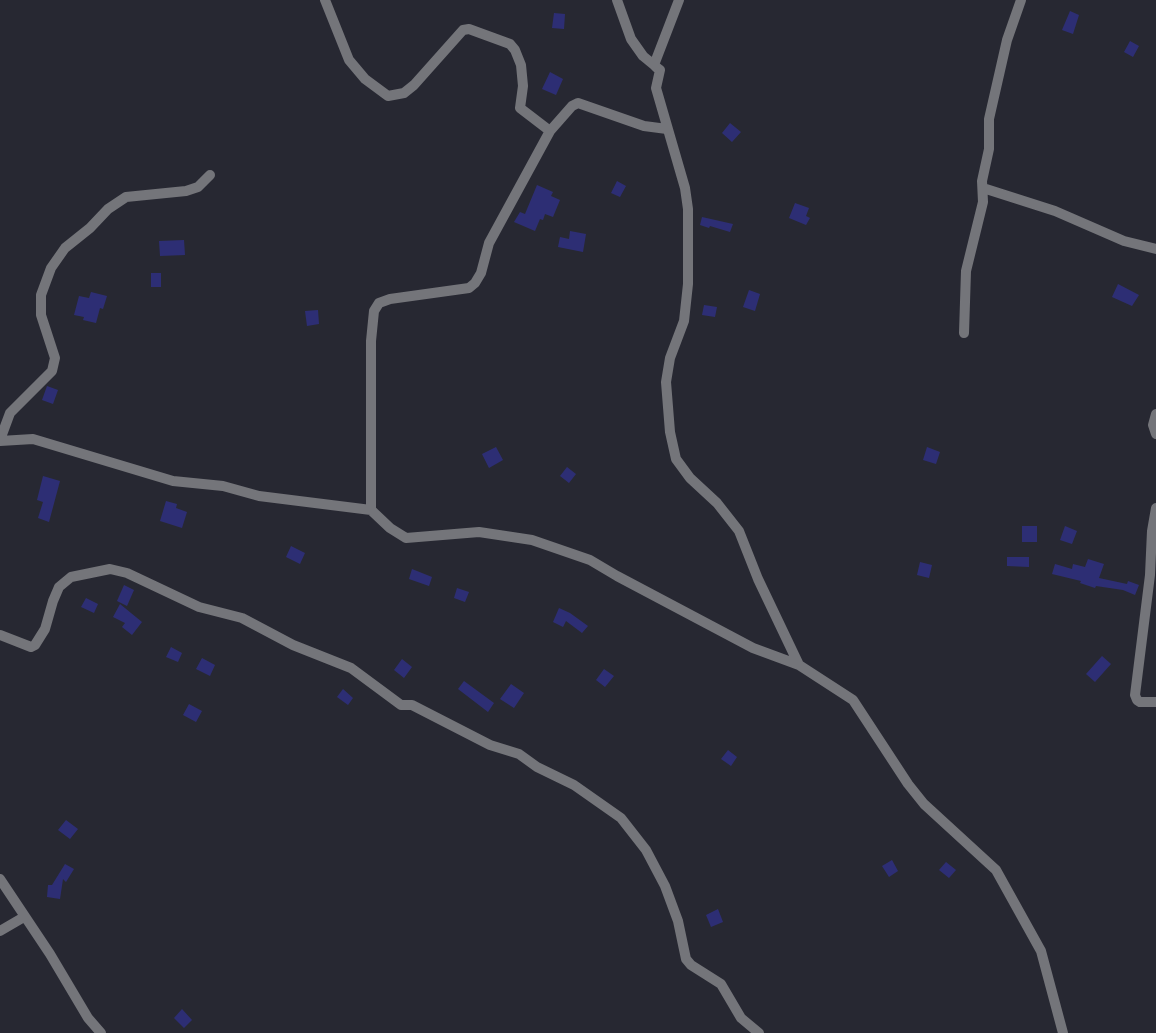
<!DOCTYPE html>
<style>
body{margin:0}
canvas{display:block;background:#272832}
</style>
<canvas width="1156" height="1033"></canvas>
<script>
const c = document.querySelector('canvas').getContext('2d');
c.lineJoin = 'round';
function fill(path, color) {
  c.fillStyle = color;
  c.fill(path, 'evenodd');
}
function shape(rows) {
  const path = new Path2D();
  for (const r of rows) {
    path.moveTo(r[0], r[1]);
    for (let i = 2; i < r.length; i += 2) path.lineTo(r[i], r[i + 1]);
  }
  return path;
}
function strokePath(path, color, width, dash) {
  c.strokeStyle = color;
  c.lineWidth = width;
  c.lineCap = dash ? 'butt' : 'round';
  c.setLineDash(dash || []);
  c.stroke(path);
}
const building = shape([
 [1070,11,1079,15,1073,34,1062,30],
 [554,13,565,14,564,29,552,28],
 [1130,41,1139,46,1133,57,1124,52],
 [550,72,563,79,556,95,542,89],
 [730,123,741,132,732,142,722,133],
 [617,181,626,186,620,197,611,193],
 [537,185,553,192,551,196,560,200,553,217,545,214,543,220,540,219,535,231,514,222,520,212,525,214],
 [795,203,809,208,806,216,810,218,806,225,789,218],
 [702,217,733,224,730,232,710,226,709,228,700,225],
 [570,231,586,234,583,252,558,247,560,237,569,239],
 [184,240,185,255,160,256,159,241],
 [151,273,161,273,161,287,151,287],
 [1118,284,1139,295,1132,306,1112,297],
 [749,290,760,294,755,311,743,307],
 [91,292,107,296,103,309,100,308,96,323,83,320,84,317,74,315,79,296,89,298],
 [704,305,717,307,715,317,702,315],
 [318,310,319,324,307,326,305,311],
 [47,386,58,390,53,404,42,400],
 [496,447,503,460,489,468,482,454],
 [927,447,940,452,936,464,923,460],
 [567,467,576,474,569,483,560,476],
 [43,476,60,481,49,522,38,518,43,502,37,500],
 [166,501,177,504,176,508,187,512,182,528,160,521],
 [1022,526,1037,526,1037,542,1022,542],
 [1065,526,1077,531,1072,544,1060,540],
 [291,546,305,553,300,564,286,557],
 [1007,557,1029,557,1029,567,1007,566],
 [1088,559,1104,564,1099,578,1127,584,1128,581,1139,585,1135,595,1123,590,1096,586,1095,588,1080,583,1081,581,1052,574,1055,564,1072,569,1073,564,1085,567],
 [920,562,932,565,929,578,917,575],
 [412,569,432,577,429,586,409,579],
 [124,585,134,590,127,606,117,601],
 [457,588,469,592,465,602,454,598],
 [86,598,98,604,94,613,81,607],
 [120,604,142,622,132,635,122,627,125,623,113,617],
 [559,608,570,613,588,626,582,633,566,621,563,627,553,622],
 [171,647,182,653,178,662,166,657],
 [1102,656,1111,664,1095,682,1086,674],
 [202,658,215,665,210,676,196,669],
 [402,659,412,667,404,678,394,670],
 [604,669,614,676,605,687,596,680],
 [464,681,494,703,488,712,458,689],
 [511,684,524,693,514,708,500,699],
 [343,689,353,698,348,705,337,697],
 [189,704,202,711,196,722,183,715],
 [728,750,737,757,731,766,721,759],
 [66,820,78,829,70,839,58,830],
 [892,860,898,871,889,877,882,866],
 [946,862,956,870,949,878,939,870],
 [65,864,74,869,66,882,63,879,60,899,47,897,48,885,52,885],
 [718,909,723,922,711,927,706,915],
 [182,1009,192,1020,184,1028,174,1018]
]);
const street = shape([
 [325,0,349,60,365,79,388,96,404,93,414,85,463,30,469,29,510,44,515,50,521,65,523,86,520,108,550,131],
 [617,0,631,39,643,56,660,70],
 [657,68,654,65,679,0],
 [660,70,656,88,685,188,688,209,688,284,684,321,670,358,666,382,670,432,676,459,690,478,717,503,739,531,758,579,799,665],
 [983,188,1055,211,1124,241,1156,249],
 [964,333,966,271,983,202,982,181,989,149,989,119,1007,40,1021,0],
 [1156,414,1153,425,1156,434],
 [0,440,10,413,52,371,55,358,41,315,41,295,51,268,65,248,90,228,108,209,126,197,186,191,198,187,210,175],
 [0,441,33,439,173,481,223,486,259,496,371,510,390,528,406,538,479,532,532,540,590,560,617,576,753,648,799,665,853,700,908,784,924,804,996,870,1041,951,1063,1033],
 [1156,508,1152,531,1150,575,1135,695,1137,700,1140,702,1156,702],
 [371,510,371,341,374,311,379,303,390,299,469,288,475,283,481,273,489,243,550,131,572,106,578,103,644,126,667,129],
 [0,635,31,647,35,645,45,629,53,601,59,587,71,577,110,569,127,573,199,607,242,618,293,645,351,668,401,705,412,705,490,745,519,754,537,767,574,785,621,818,646,850,665,886,678,921,686,959,691,965,721,984,741,1018,759,1033],
 [0,879,50,954,88,1018,101,1033],
 [0,931,24,917]
]);
fill(building, '#2d2e74');
strokePath(street, '#74757a', 10);
</script>
